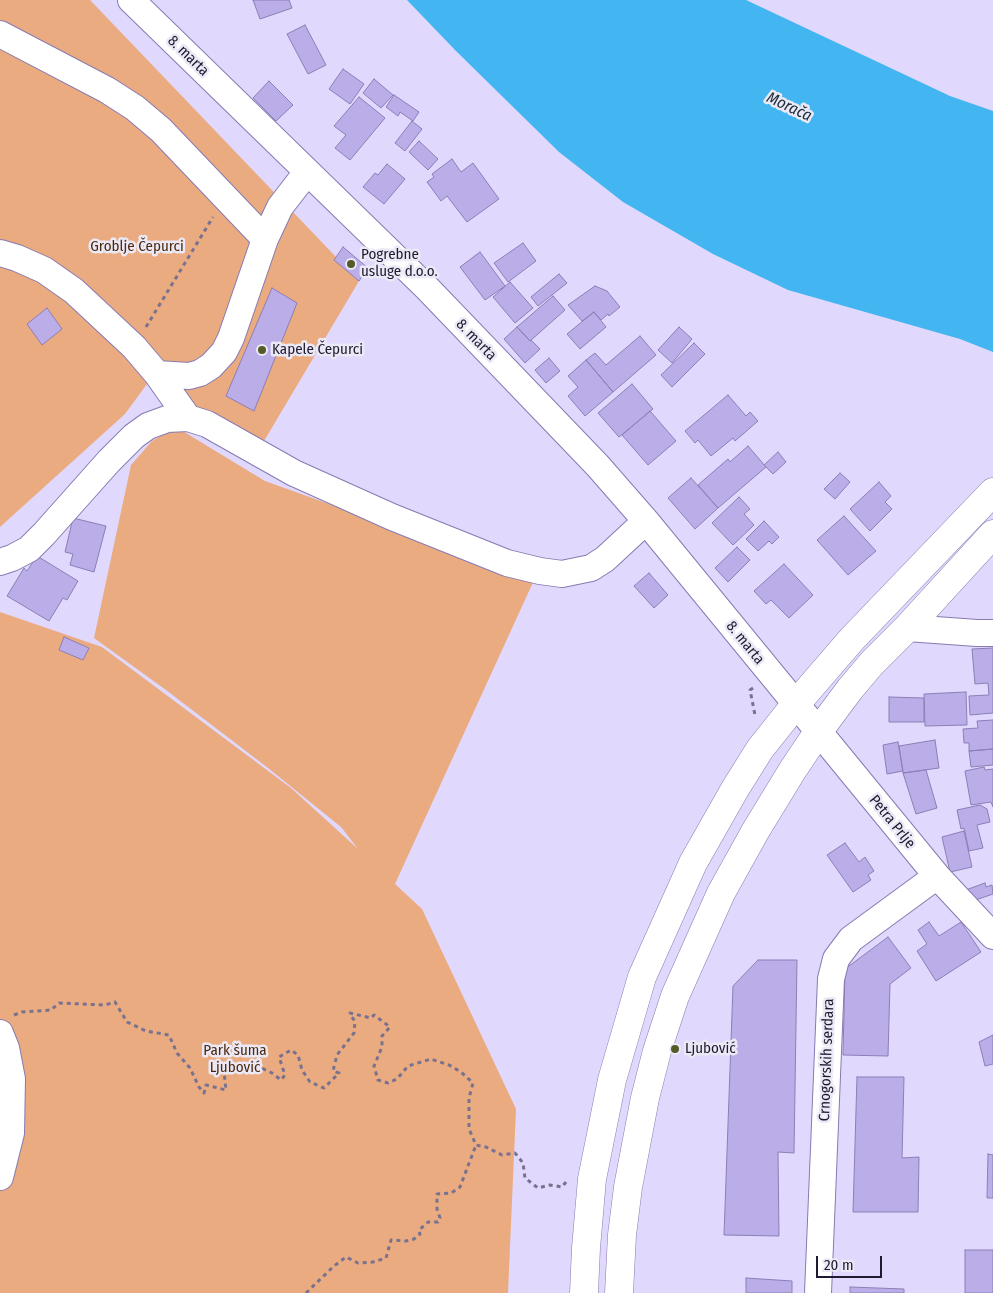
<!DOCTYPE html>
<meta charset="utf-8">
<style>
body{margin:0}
#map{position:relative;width:993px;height:1293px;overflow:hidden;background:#e0d8fd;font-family:"Fira Sans Condensed",sans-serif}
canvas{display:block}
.scale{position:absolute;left:816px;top:1256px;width:66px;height:22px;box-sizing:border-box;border:2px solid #201a30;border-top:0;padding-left:6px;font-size:15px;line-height:18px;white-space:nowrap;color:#201a30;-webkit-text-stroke:4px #ece9f6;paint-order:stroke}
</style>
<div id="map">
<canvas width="993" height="1293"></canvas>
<div class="scale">20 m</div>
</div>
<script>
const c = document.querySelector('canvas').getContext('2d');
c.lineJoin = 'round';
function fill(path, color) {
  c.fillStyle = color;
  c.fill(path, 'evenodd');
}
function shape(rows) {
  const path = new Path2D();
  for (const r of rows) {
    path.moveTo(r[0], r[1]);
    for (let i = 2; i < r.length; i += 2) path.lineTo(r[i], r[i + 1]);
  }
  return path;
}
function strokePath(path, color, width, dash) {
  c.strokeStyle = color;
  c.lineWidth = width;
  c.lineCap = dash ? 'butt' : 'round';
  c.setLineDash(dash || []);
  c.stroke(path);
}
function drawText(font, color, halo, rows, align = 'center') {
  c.font = font + ' "Fira Sans Condensed",sans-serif';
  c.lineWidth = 5;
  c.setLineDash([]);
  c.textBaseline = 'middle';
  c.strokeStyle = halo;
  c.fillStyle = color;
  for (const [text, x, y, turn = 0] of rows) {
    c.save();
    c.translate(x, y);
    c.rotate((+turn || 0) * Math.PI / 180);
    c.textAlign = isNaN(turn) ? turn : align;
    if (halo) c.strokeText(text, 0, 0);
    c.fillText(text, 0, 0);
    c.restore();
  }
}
const green = shape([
 [0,0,90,0,359,281,264,441,178,404,147,384,125,414,0,527],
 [176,427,265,481,535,578,395,884,422,909,516,1109,508,1293,0,1293,0,612,102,647,291,788,358,849,341,827,268,768,166,690,94,638,131,465,152,441]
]);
const water = shape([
 [407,0,746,0,950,96,993,111,993,352,960,339,788,290,713,254,623,202,559,152,456,51]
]);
const building = shape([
 [253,0,289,0,292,8,260,19,253,0],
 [305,25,326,65,308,74,287,34,305,25],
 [343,69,364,84,350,104,329,89,343,69],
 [374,79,393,95,381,108,363,93,374,79],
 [269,81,293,105,276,121,253,98,269,81],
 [394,95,419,112,413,121,400,112,398,116,386,107,394,95],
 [359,97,385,118,350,160,335,148,346,135,334,126,359,97],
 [412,121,422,129,405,151,395,143,412,121],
 [419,141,438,159,428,170,409,152,419,141],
 [452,159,461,172,473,163,499,199,467,222,447,196,441,201,427,182,434,177,432,174,452,159],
 [387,164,405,179,384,204,363,187,375,173,378,175,387,164],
 [523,243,536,261,508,282,494,263,523,243],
 [343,247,368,268,359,281,334,260,343,247],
 [480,252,505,286,485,300,460,267,480,252],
 [559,274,567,283,538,306,531,297,559,274],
 [510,282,533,308,515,323,493,297,510,282],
 [595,286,607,291,620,307,609,316,608,314,601,320,594,312,582,321,568,305,595,286],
 [272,288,297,303,254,411,226,396,272,288],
 [553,296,565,310,530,341,517,327,553,296],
 [47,308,62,329,42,345,27,324,47,308],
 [594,312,606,327,580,349,567,334,594,312],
 [517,327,530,341,531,340,540,349,525,363,504,339,517,327],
 [679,327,692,339,672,363,658,350,679,327],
 [640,336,656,355,613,392,586,360,595,353,606,365,640,336],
 [694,343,705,354,672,387,661,375,694,343],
 [549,358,560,371,546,383,535,370,549,358],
 [586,360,613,392,585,416,568,396,578,387,568,376,586,360],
 [632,384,653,409,619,437,598,413,632,384],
 [728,395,746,416,750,412,758,421,735,441,733,438,711,456,698,440,695,443,685,431,728,395],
 [650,411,676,441,648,465,622,435,650,411],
 [748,446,766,467,718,508,698,485,728,459,730,462,748,446],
 [778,452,786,462,773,474,764,465,778,452],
 [840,473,850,482,835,499,824,489,840,473],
 [691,478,718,508,695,529,668,498,691,478],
 [879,482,891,496,885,502,892,509,870,531,850,509,879,482],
 [739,497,750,509,744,514,754,525,733,545,712,523,739,497],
 [844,516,876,551,848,575,817,540,844,516],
 [73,518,106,526,94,572,70,565,73,554,65,552,73,518],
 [764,521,779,537,772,544,769,541,758,551,746,539,764,521],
 [737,547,750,560,728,582,715,568,737,547],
 [37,556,78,581,67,600,63,598,49,621,7,596,24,568,27,571,37,556],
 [784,564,813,595,789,618,771,600,766,604,754,591,784,564],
 [649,573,668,595,654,608,634,586,649,573],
 [64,637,89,648,83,660,59,650,64,637],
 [993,648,993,713,970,715,969,696,989,695,988,683,975,684,972,649,993,648],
 [966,692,967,725,925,726,924,694,966,692],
 [889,697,924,698,924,722,889,722,889,697],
 [993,720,993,749,969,751,969,743,964,743,963,729,978,728,977,721,993,720],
 [935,740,939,768,903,773,899,746,935,740],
 [898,742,903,771,887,774,883,745,898,742],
 [993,749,993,765,971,767,969,751,993,749],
 [984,767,985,770,993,769,993,807,991,802,971,805,965,771,984,767],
 [926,770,937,808,916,814,903,773,926,770],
 [980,805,987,809,990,822,977,825,983,848,969,851,964,828,961,829,957,810,980,805],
 [964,831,972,867,950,872,942,837,964,831],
 [845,843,859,862,865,857,874,871,868,875,871,880,853,892,827,855,845,843],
 [985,883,986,887,992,885,993,894,967,903,963,891,985,883],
 [929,922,939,936,961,922,981,952,936,981,917,951,927,944,918,930,929,922],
 [888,937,911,968,890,984,888,1056,843,1055,845,969,888,937],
 [758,960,797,960,794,1153,778,1152,779,1236,724,1235,733,986,758,960],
 [993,1035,993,1064,985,1066,979,1042,993,1035],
 [857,1077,904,1077,902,1158,919,1157,918,1212,853,1212,857,1077],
 [988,1154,993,1155,993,1198,987,1198,988,1154],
 [965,1250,993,1250,993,1293,965,1293,965,1250],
 [746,1278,792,1281,792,1293,746,1293,746,1278],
 [850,1287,904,1289,904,1293,850,1293,850,1287]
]);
const path = shape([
 [146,327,213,217],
 [753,688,750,690,755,715],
 [14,1015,22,1012,51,1010,59,1003,105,1005,115,1002,127,1022,146,1031,169,1035,177,1053,190,1068,199,1087,204,1093,206,1085,226,1090,224,1071,257,1066,272,1073,281,1080,285,1075,279,1057,291,1050,298,1055,302,1070,310,1082,324,1088,339,1073,333,1071,337,1055,354,1033,355,1021,350,1015,350,1013,371,1018,374,1015,390,1027,382,1036,382,1047,374,1066,378,1080,388,1083,397,1079,408,1066,431,1059,449,1065,461,1072,473,1083,469,1098,469,1129,476,1145,486,1147,502,1155,515,1153,523,1163,525,1178,538,1188,550,1185,562,1187,566,1182],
 [306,1293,334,1266,346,1257,358,1263,373,1262,386,1258,391,1240,406,1241,414,1239,420,1234,419,1230,428,1222,438,1222,440,1218,437,1209,437,1194,451,1193,460,1187,476,1145]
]);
const minor = shape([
 [131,0,428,289,598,466,646,521,937,876,993,936],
 [0,34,107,90,135,108,161,130,265,239],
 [0,253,17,258,44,270,74,291,134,347,157,374,188,418],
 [157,374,189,376,200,373,211,366,224,352,231,338,265,239,280,207,307,172],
 [0,562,12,558,29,549,44,534,109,461,134,436,148,426,167,419,188,418,207,424,294,473,392,517,507,563,540,571,562,574,591,568,605,559,646,521],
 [907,628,977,633,993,633],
 [0,1033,6,1048,12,1079,11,1133,0,1177],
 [818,1293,831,979,836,959,851,939,937,876]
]);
const major = shape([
 [584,1293,586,1248,592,1179,612,1080,642,977,693,863,735,789,760,749,795,705,852,639,993,492],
 [619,1293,622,1235,628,1187,645,1098,657,1051,675,996,721,893,756,830,792,771,818,732,850,689,872,663,907,628,993,534]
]);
const markers = [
 [351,264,5,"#545b29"],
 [262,350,5,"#545b29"],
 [675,1049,5,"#545b29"]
];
const streetNames = [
 ["8. marta",188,56,44],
 ["8. marta",476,340,46],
 ["8. marta",745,643,51],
 ["Petra Prlje",892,822,51],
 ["Crnogorskih serdara",827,1060,-88]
];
const parkNames = [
 ["Groblje Čepurci",137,247],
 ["Park šuma",235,1051],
 ["Ljubović",235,1068]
];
const poiNames = [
 ["Pogrebne",361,255],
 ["usluge d.o.o.",361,272],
 ["Kapele Čepurci",272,350],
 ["Ljubović",685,1049]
];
const waterNames = [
 ["Morača",789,107,25]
];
fill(green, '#ebab80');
fill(water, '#43b6f1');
fill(building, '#bbade8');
strokePath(building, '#8c7eb6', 1);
strokePath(minor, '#887ab1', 28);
strokePath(major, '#887ab1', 29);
strokePath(path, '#79728f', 3, [4, 4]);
strokePath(minor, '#fff', 26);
strokePath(major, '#fff', 28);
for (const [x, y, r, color] of markers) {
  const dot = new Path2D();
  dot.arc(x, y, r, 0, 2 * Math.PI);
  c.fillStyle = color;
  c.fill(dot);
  strokePath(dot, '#ece9f6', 2);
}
drawText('15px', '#201a30', '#ece9f6', streetNames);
drawText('15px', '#4d2a0f', '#ece9f6', parkNames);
drawText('15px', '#201a30', '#ece9f6', poiNames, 'left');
drawText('italic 16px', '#192c37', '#ece9f6', waterNames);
</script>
